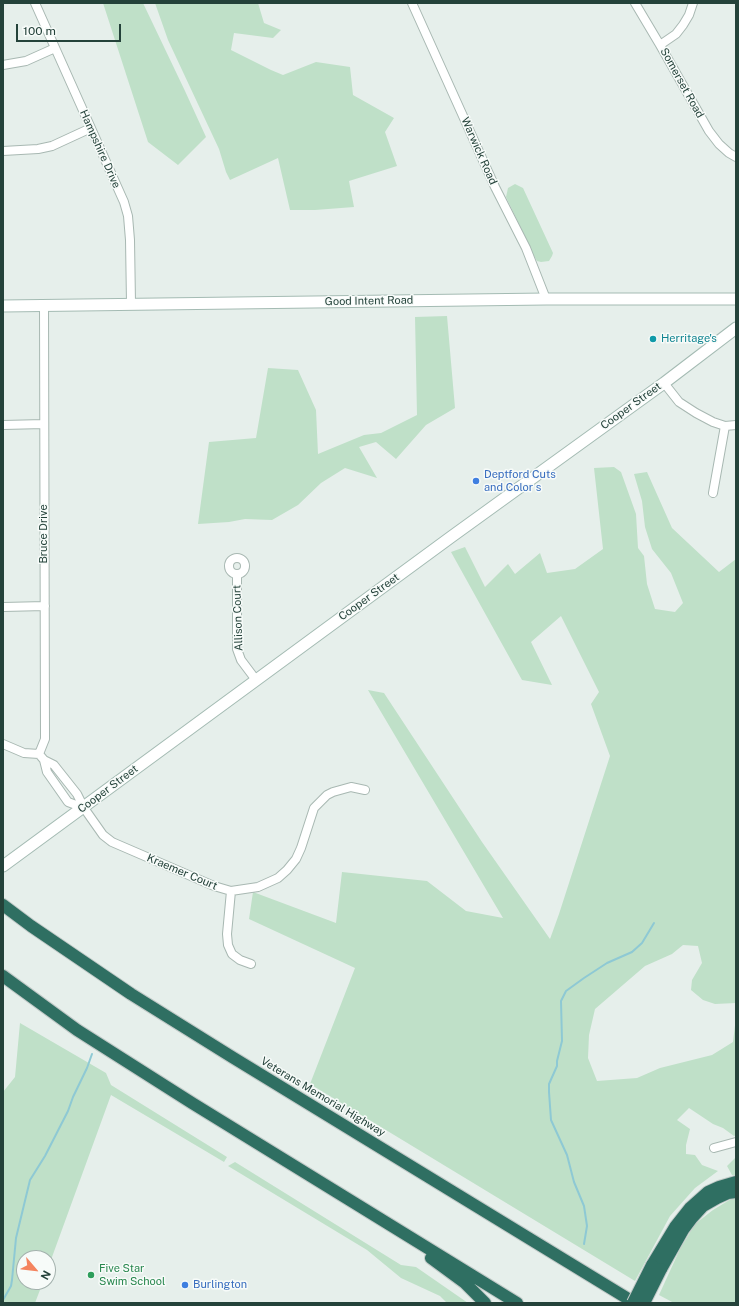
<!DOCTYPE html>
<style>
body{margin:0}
#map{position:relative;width:739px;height:1306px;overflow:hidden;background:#e6efeb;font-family:"Public Sans",sans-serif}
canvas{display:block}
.frame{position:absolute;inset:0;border:4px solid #24423a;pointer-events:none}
.north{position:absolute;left:16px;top:1250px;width:40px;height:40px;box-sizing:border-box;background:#f7fbf9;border:1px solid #a3b1ad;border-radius:50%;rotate:118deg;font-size:11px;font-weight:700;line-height:16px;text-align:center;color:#24423a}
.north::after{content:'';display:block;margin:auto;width:14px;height:18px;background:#f4845f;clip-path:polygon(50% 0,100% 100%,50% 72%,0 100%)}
.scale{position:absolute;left:16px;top:24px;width:105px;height:18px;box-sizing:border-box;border:2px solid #24423a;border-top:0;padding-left:5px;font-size:12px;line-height:14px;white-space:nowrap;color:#24423a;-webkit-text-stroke:3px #f7fbf9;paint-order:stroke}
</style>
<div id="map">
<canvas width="739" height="1306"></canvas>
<div class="frame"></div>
<div class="north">N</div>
<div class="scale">100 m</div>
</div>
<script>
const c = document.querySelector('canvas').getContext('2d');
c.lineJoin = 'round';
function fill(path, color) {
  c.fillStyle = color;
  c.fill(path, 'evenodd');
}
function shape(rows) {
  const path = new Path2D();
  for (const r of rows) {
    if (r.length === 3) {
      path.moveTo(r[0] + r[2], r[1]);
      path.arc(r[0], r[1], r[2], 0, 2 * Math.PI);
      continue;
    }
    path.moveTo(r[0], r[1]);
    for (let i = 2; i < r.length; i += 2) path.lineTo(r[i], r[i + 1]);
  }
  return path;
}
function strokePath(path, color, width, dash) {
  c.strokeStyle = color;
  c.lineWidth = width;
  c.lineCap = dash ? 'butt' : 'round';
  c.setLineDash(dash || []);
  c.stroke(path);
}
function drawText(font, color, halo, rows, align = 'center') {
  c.font = font + ' "Public Sans",sans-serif';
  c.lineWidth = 3;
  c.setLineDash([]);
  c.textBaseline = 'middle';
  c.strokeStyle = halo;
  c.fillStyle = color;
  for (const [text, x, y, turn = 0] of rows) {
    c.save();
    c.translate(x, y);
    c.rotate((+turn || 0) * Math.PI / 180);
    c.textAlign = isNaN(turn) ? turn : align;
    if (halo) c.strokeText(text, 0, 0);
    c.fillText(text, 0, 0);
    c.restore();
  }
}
const green = shape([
 [103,3,143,3,185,91,206,137,178,165,148,142],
 [155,3,258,3,264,23,281,30,273,38,234,33,231,50,271,70,283,75,316,62,350,67,353,95,394,118,385,132,397,166,349,181,354,207,315,210,290,210,278,158,230,180,226,172,219,149,168,40],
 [515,184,523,188,553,253,552,256,549,261,541,262,537,261,534,256,506,197,508,188],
 [447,316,455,408,426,425,396,459,376,442,359,447,377,478,345,468,321,483,298,505,272,520,245,519,229,522,198,524,209,442,256,438,268,368,298,370,316,410,318,454,364,435,381,433,417,415,415,317],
 [614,467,621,472,636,514,638,548,644,556,647,584,655,609,675,612,683,603,671,573,652,549,645,527,642,501,634,474,647,472,672,528,719,572,736,559,736,1003,715,1004,703,1000,691,990,692,980,702,963,698,946,683,945,672,954,645,966,595,1009,589,1035,588,1058,597,1081,637,1078,660,1068,712,1055,733,1042,736,1017,736,1135,734,1136,723,1128,713,1124,689,1108,677,1120,690,1129,686,1145,686,1154,695,1155,702,1165,718,1171,695,1188,670,1216,635,1281,310,1084,355,968,249,919,253,892,336,923,342,872,427,881,466,911,503,918,368,690,384,693,482,842,550,939,559,914,610,756,591,704,599,692,561,616,531,642,552,685,522,680,451,552,465,547,485,587,508,564,515,574,540,553,547,573,575,569,603,549,594,468],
 [20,1023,106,1073,111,1085,227,1157,224,1162,111,1095,48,1268,48,1258,24,1258,24,1282,43,1282,35,1303,3,1303,3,1092,15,1077],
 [736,1157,736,1175,732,1175,727,1166],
 [235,1162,401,1265,416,1267,468,1303,447,1303,440,1296,401,1278,367,1250,228,1166],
 [736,1198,736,1303,674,1303,659,1295,680,1249,695,1224,713,1210,731,1199]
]);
const stream = shape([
 [584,1244,587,1226,584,1206,574,1182,567,1155,551,1120,549,1092,549,1084,557,1066,557,1061,562,1041,561,1001,566,991,584,978,607,963,632,952,642,943,654,923],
 [3,1300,11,1286,12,1280,16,1238,30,1180,45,1156,68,1111,73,1097,87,1068,92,1054]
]);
const minor = shape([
 [35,3,124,202,128,216,130,240,131,303],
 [412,3,495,187,526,248,546,299],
 [635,3,660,45,709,131,719,144,729,153,736,157],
 [660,45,676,34,683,25,689,15,693,3],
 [3,65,26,61,55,48],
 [3,151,38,149,52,146,91,128],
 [44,305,45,739,39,754,44,760,54,765,77,794,84,808,103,835,112,842,214,886,231,891,258,887,278,878,287,870,296,859,301,848,314,808,327,795,333,792,351,787,365,790],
 [664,383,679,402,696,413,713,422,725,426,736,425],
 [3,425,44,424],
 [713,493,725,426],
 [237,566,8],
 [237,574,237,649,241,660,256,680],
 [3,607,45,606],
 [3,744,24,753,39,754],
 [44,760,47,772,68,802,84,808],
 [231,891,227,934,228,945,232,954,240,960,251,964],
 [714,1148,736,1142]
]);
const secondary = shape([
 [3,306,546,299,736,299],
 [3,866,451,537,664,383,736,328]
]);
const motorway = shape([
 [3,905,31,926,131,994,232,1057,635,1303],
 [3,976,77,1030,192,1103,517,1303],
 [431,1258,465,1283,485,1303],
 [652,1265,675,1227,690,1208,708,1192,719,1187,736,1182],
 [661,1269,683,1230,692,1218,703,1206,717,1198,728,1193,736,1192]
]);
const motorwayBridge = shape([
 [633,1303,652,1265],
 [644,1303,661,1269]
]);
const markers = [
 [653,339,4,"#0f9aa8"],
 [476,481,4,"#3f7fe0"],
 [91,1275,4,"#2e9e5b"],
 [185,1285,4,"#3f7fe0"]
];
const streetNames = [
 ["Somerset Road",682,83,61],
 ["Hampshire Drive",100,149,66],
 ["Warwick Road",479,151,66],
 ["Good Intent Road",369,301,-1],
 ["Cooper Street",631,406,-36],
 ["Bruce Drive",44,534,-90],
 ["Cooper Street",369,597,-36],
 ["Allison Court",238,618,-92],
 ["Cooper Street",108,789,-37],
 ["Kraemer Court",182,872,23],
 ["Veterans Memorial Highway",323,1097,31]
];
const cultureNames = [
 ["Herritage's",661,339]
];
const shopNames = [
 ["Deptford Cuts",484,475],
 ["and Color s",484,488],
 ["Burlington",193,1285]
];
const leisureNames = [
 ["Five Star",99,1269],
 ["Swim School",99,1282]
];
fill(green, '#bfe0c8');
strokePath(stream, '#8ec9d4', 2);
strokePath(minor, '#a8b8b2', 10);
strokePath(secondary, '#a4bbb3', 13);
strokePath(motorway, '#c2cac8', 14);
strokePath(minor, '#fff', 8);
strokePath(secondary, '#fff', 11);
strokePath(motorway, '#2f6f62', 12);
strokePath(motorwayBridge, '#c2cac8', 14, []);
strokePath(motorwayBridge, '#2f6f62', 12);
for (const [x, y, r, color] of markers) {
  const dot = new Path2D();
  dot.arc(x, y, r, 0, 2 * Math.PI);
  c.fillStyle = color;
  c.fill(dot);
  strokePath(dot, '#f7fbf9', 1.5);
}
drawText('11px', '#24423a', '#f7fbf9', streetNames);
drawText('11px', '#0d838f', '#f7fbf9', cultureNames, 'left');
drawText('11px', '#366cbe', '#f7fbf9', shopNames, 'left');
drawText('11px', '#27864d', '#f7fbf9', leisureNames, 'left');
</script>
